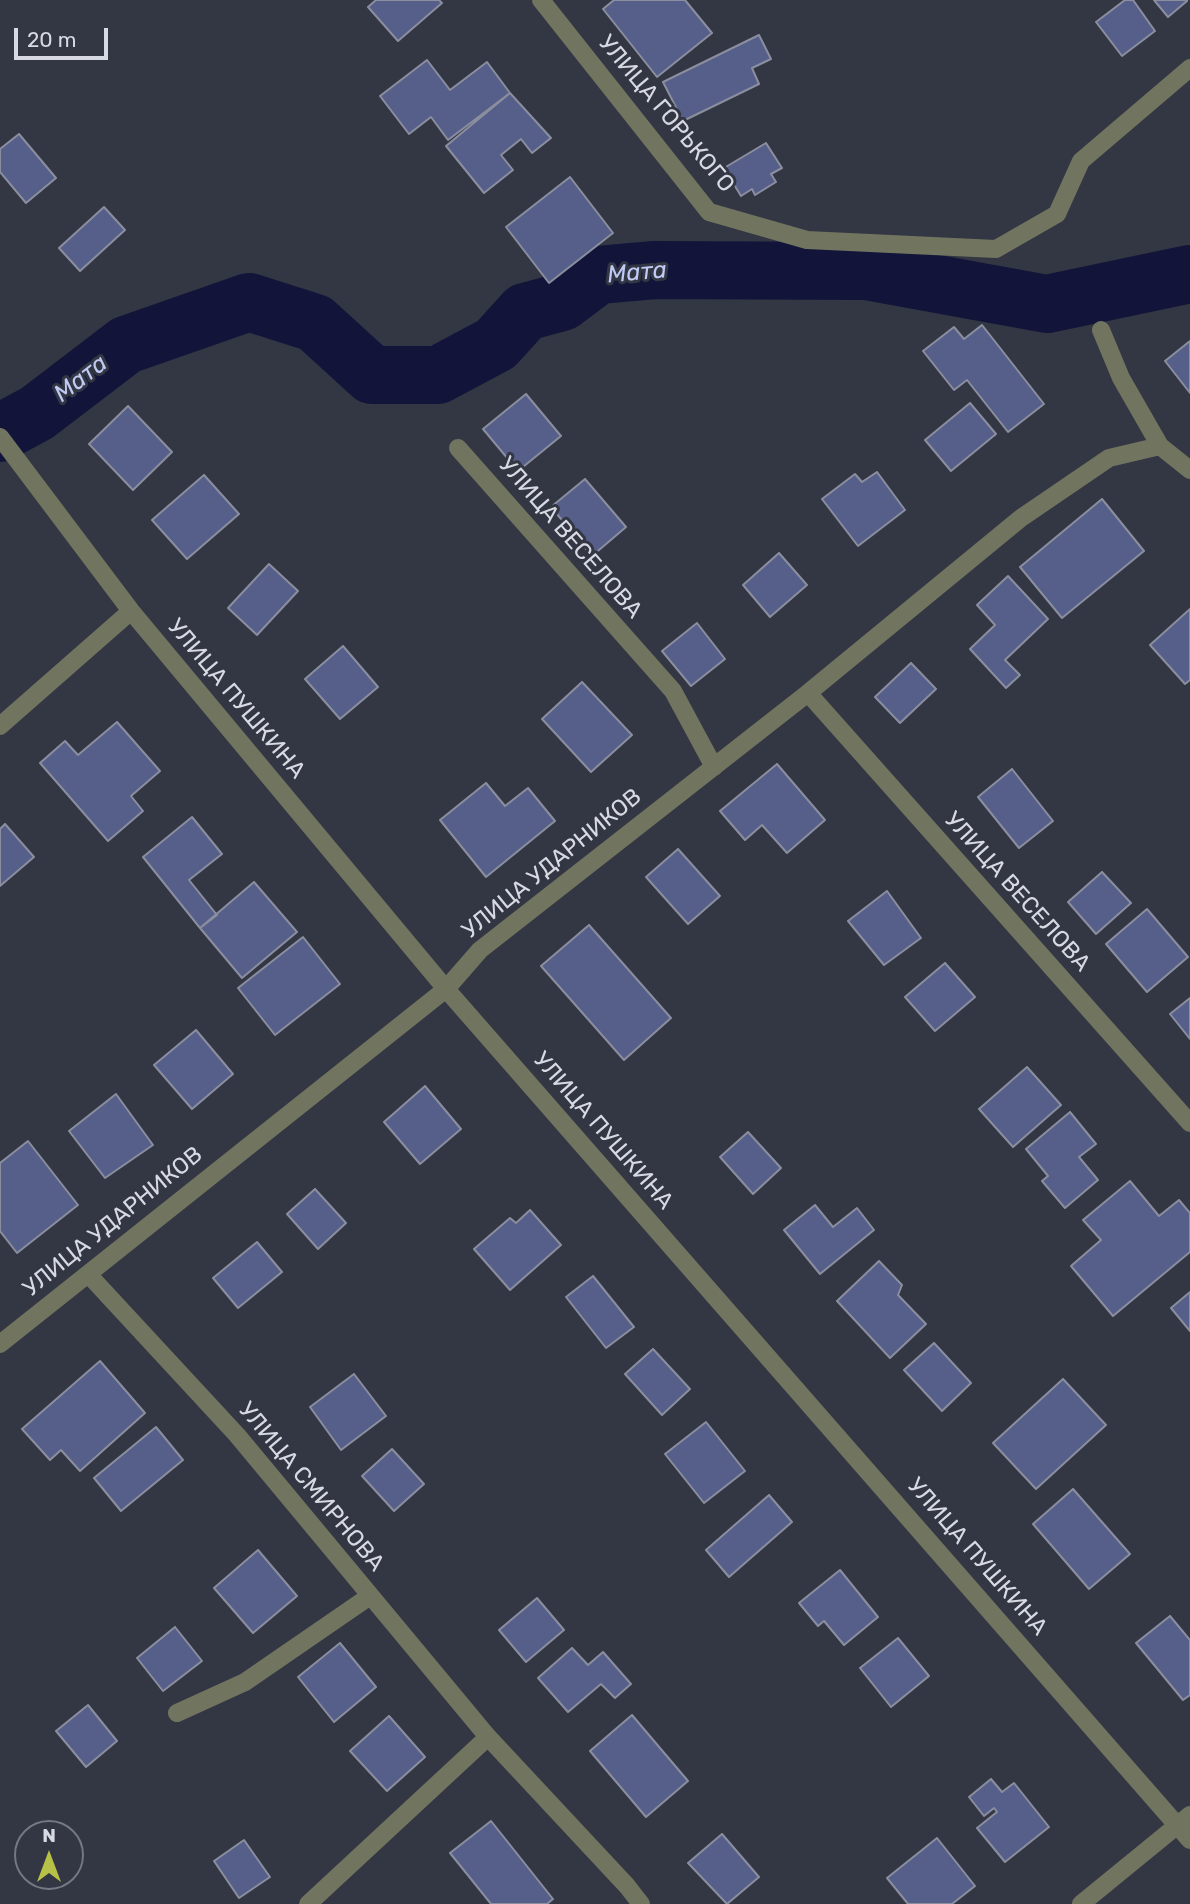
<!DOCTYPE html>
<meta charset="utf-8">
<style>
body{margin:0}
#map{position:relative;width:1190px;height:1904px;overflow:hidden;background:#333643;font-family:Rubik,sans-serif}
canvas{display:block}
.north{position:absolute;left:14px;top:1820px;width:70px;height:70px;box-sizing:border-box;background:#333643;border:2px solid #757883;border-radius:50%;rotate:0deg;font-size:19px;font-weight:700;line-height:28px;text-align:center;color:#d7dae2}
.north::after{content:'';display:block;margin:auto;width:24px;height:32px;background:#b8c147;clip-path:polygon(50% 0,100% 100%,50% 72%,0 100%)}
.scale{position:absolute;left:14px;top:28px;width:94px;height:32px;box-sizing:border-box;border:4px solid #d7dae2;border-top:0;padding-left:9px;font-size:21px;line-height:24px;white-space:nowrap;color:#d7dae2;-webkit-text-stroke:5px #333643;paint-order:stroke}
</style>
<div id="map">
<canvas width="1190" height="1904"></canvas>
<div class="north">N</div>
<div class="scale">20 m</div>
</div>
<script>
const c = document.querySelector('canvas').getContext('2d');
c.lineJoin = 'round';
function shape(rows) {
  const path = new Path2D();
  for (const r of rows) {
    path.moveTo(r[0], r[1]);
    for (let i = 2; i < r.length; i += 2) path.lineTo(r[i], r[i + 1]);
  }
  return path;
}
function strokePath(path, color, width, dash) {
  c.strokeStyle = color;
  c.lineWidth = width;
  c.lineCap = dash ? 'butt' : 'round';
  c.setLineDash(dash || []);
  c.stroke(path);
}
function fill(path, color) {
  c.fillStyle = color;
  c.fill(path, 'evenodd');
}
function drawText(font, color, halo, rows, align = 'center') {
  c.font = font + ' Rubik,sans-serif';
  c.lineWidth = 6;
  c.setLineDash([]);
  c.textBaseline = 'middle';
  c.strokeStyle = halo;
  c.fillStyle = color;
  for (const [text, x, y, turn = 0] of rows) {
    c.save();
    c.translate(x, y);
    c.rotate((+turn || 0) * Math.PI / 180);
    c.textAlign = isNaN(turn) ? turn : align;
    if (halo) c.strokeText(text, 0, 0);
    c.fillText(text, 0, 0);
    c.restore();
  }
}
const river = shape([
 [0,433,37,413,126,345,249,302,315,323,372,375,438,375,496,344,525,312,562,302,598,275,655,270,866,271,1047,304,1190,274]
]);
const building = shape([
 [376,0,439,0,442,3,398,41,368,7,376,0],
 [614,0,685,0,712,33,657,77,603,9,614,0],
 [1125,0,1133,0,1155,31,1122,56,1096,22,1125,0],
 [1154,0,1187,0,1187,1,1168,17,1154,0],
 [759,35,771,59,752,68,759,84,683,121,663,82,759,35],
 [427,60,450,90,487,62,510,93,448,140,431,117,409,134,380,96,427,60],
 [510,93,551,138,532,153,521,139,501,155,513,170,484,193,446,146,510,93],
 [19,134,56,178,26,203,0,172,0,149,19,134],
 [766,143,782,168,771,174,776,182,755,195,752,189,741,196,724,168,766,143],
 [570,177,613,233,549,283,506,227,570,177],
 [104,207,125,230,80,271,59,248,104,207],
 [982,325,1044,404,1008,432,967,380,954,390,923,351,954,327,964,339,982,325],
 [1190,341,1190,393,1165,361,1190,341],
 [526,394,561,436,518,471,483,429,526,394],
 [970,403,996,434,951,471,925,440,970,403],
 [128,406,172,452,133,490,89,444,128,406],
 [877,472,905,510,858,546,822,499,855,474,862,482,877,472],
 [204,475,239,514,187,559,152,520,204,475],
 [585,479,626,527,592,556,551,507,585,479],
 [1102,499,1144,551,1062,618,1020,567,1102,499],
 [779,553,807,585,770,617,743,585,779,553],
 [269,564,298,591,257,635,228,608,269,564],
 [1008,576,1048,619,1005,660,1020,675,1006,688,970,649,995,625,977,605,1008,576],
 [1190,609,1190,680,1185,684,1150,645,1190,609],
 [697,623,725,659,691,686,662,651,697,623],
 [343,646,378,687,340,719,305,679,343,646],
 [911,663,936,689,900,723,875,697,911,663],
 [582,682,632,735,591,772,542,719,582,682],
 [117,722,160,771,131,796,143,811,108,841,40,763,65,741,78,755,117,722],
 [777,764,825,820,787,853,762,825,745,840,720,811,777,764],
 [1012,769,1053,821,1019,848,978,797,1012,769],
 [486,783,505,806,528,788,555,821,486,877,440,820,486,783],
 [192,817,222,854,189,880,217,915,200,928,143,857,192,817],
 [5,824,34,857,0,886,0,829,5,824],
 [678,849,720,896,688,924,646,877,678,849],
 [1102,872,1131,903,1096,934,1068,902,1102,872],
 [254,882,297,932,242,978,200,928,254,882],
 [887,891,921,938,884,965,848,921,887,891],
 [1147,909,1188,957,1147,992,1106,944,1147,909],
 [589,925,671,1018,624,1060,541,966,589,925],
 [303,937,340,984,275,1035,238,988,303,937],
 [945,963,975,997,935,1031,905,997,945,963],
 [1190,998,1190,1039,1170,1014,1190,998],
 [196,1030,233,1074,192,1109,154,1065,196,1030],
 [1027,1067,1061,1105,1013,1147,979,1109,1027,1067],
 [425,1086,461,1129,420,1164,384,1122,425,1086],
 [116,1094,153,1145,105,1178,69,1131,116,1094],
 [1070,1112,1096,1144,1079,1157,1098,1180,1065,1208,1042,1181,1048,1176,1026,1149,1070,1112],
 [748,1132,781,1168,753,1194,720,1157,748,1132],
 [28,1141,78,1205,17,1253,0,1231,0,1163,28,1141],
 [1130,1181,1159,1216,1179,1200,1190,1213,1190,1252,1113,1316,1071,1266,1101,1240,1083,1220,1130,1181],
 [315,1189,346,1223,318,1249,287,1214,315,1189],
 [815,1205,833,1227,857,1208,874,1230,820,1274,784,1230,815,1205],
 [530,1210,561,1245,510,1290,474,1249,510,1218,516,1223,530,1210],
 [257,1242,282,1272,238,1308,213,1278,257,1242],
 [879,1261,902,1285,898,1295,926,1324,890,1358,837,1301,879,1261],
 [593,1276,634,1327,606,1348,566,1297,593,1276],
 [1190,1292,1190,1331,1171,1308,1190,1292],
 [934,1343,971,1383,942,1411,904,1370,934,1343],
 [653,1349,690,1389,662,1415,625,1374,653,1349],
 [100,1361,145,1413,80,1471,61,1450,50,1460,22,1429,100,1361],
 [354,1374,386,1416,341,1450,310,1407,354,1374],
 [1063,1379,1106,1425,1036,1489,993,1443,1063,1379],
 [706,1422,745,1471,704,1503,665,1454,706,1422],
 [156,1427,183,1460,121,1511,94,1478,156,1427],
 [392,1449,424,1484,394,1511,362,1476,392,1449],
 [1073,1489,1130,1554,1089,1589,1033,1524,1073,1489],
 [769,1495,792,1522,729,1577,706,1550,769,1495],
 [258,1550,297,1596,253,1633,214,1588,258,1550],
 [840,1570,878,1617,844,1645,824,1621,818,1626,799,1603,840,1570],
 [537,1598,564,1630,526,1662,499,1630,537,1598],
 [1170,1616,1190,1640,1190,1695,1183,1700,1136,1643,1170,1616],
 [175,1627,202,1661,163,1691,137,1658,175,1627],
 [898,1638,929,1676,891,1707,860,1668,898,1638],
 [340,1643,376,1687,334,1722,298,1677,340,1643],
 [572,1648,588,1665,603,1652,631,1684,615,1698,601,1684,568,1712,538,1678,572,1648],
 [88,1705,117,1741,86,1767,56,1731,88,1705],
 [632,1715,688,1781,646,1817,590,1751,632,1715],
 [389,1716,425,1757,387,1791,350,1751,389,1716],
 [991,1779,1002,1792,1014,1783,1049,1827,1005,1862,977,1828,997,1812,994,1808,984,1816,969,1797,991,1779],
 [491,1821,553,1899,547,1904,491,1904,450,1853,491,1821],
 [722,1834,759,1877,727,1904,688,1863,722,1834],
 [937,1838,975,1886,952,1904,908,1904,887,1878,937,1838],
 [244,1840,270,1877,239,1898,214,1861,244,1840]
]);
const minor = shape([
 [541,0,709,212,807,240,996,249,1057,214,1081,161,1190,68],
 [1101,330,1121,378,1160,446],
 [0,437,131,611,446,989,1190,1840],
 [458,448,673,691,714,767],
 [808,693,1190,1123],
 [0,726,131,611],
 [88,1274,237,1435,488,1737,627,1886,641,1904],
 [0,1344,446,989,480,950,808,693,1021,518,1109,458,1160,446,1190,470],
 [177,1713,245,1682,370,1596],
 [308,1904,488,1737],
 [1081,1904,1190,1815]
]);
const streetNames = [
 ["УЛИЦА ГОРЬКОГО",666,114,50],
 ["УЛИЦА ВЕСЕЛОВА",570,538,49],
 ["УЛИЦА ПУШКИНА",236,699,50],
 ["УЛИЦА УДАРНИКОВ",552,864,-39],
 ["УЛИЦА ВЕСЕЛОВА",1017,892,48],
 ["УЛИЦА ПУШКИНА",603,1131,49],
 ["УЛИЦА УДАРНИКОВ",113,1222,-39],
 ["УЛИЦА СМИРНОВА",311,1487,50],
 ["УЛИЦА ПУШКИНА",977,1557,49]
];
const waterNames = [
 ["Мата",637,273,-5],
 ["Мата",81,379,-38]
];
strokePath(river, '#121539', 58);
fill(building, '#565f8a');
strokePath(building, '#8a8e9e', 2);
strokePath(minor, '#71745f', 18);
drawText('23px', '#d7dae2', '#333643', streetNames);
drawText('italic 24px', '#c0caf4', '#333643', waterNames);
</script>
